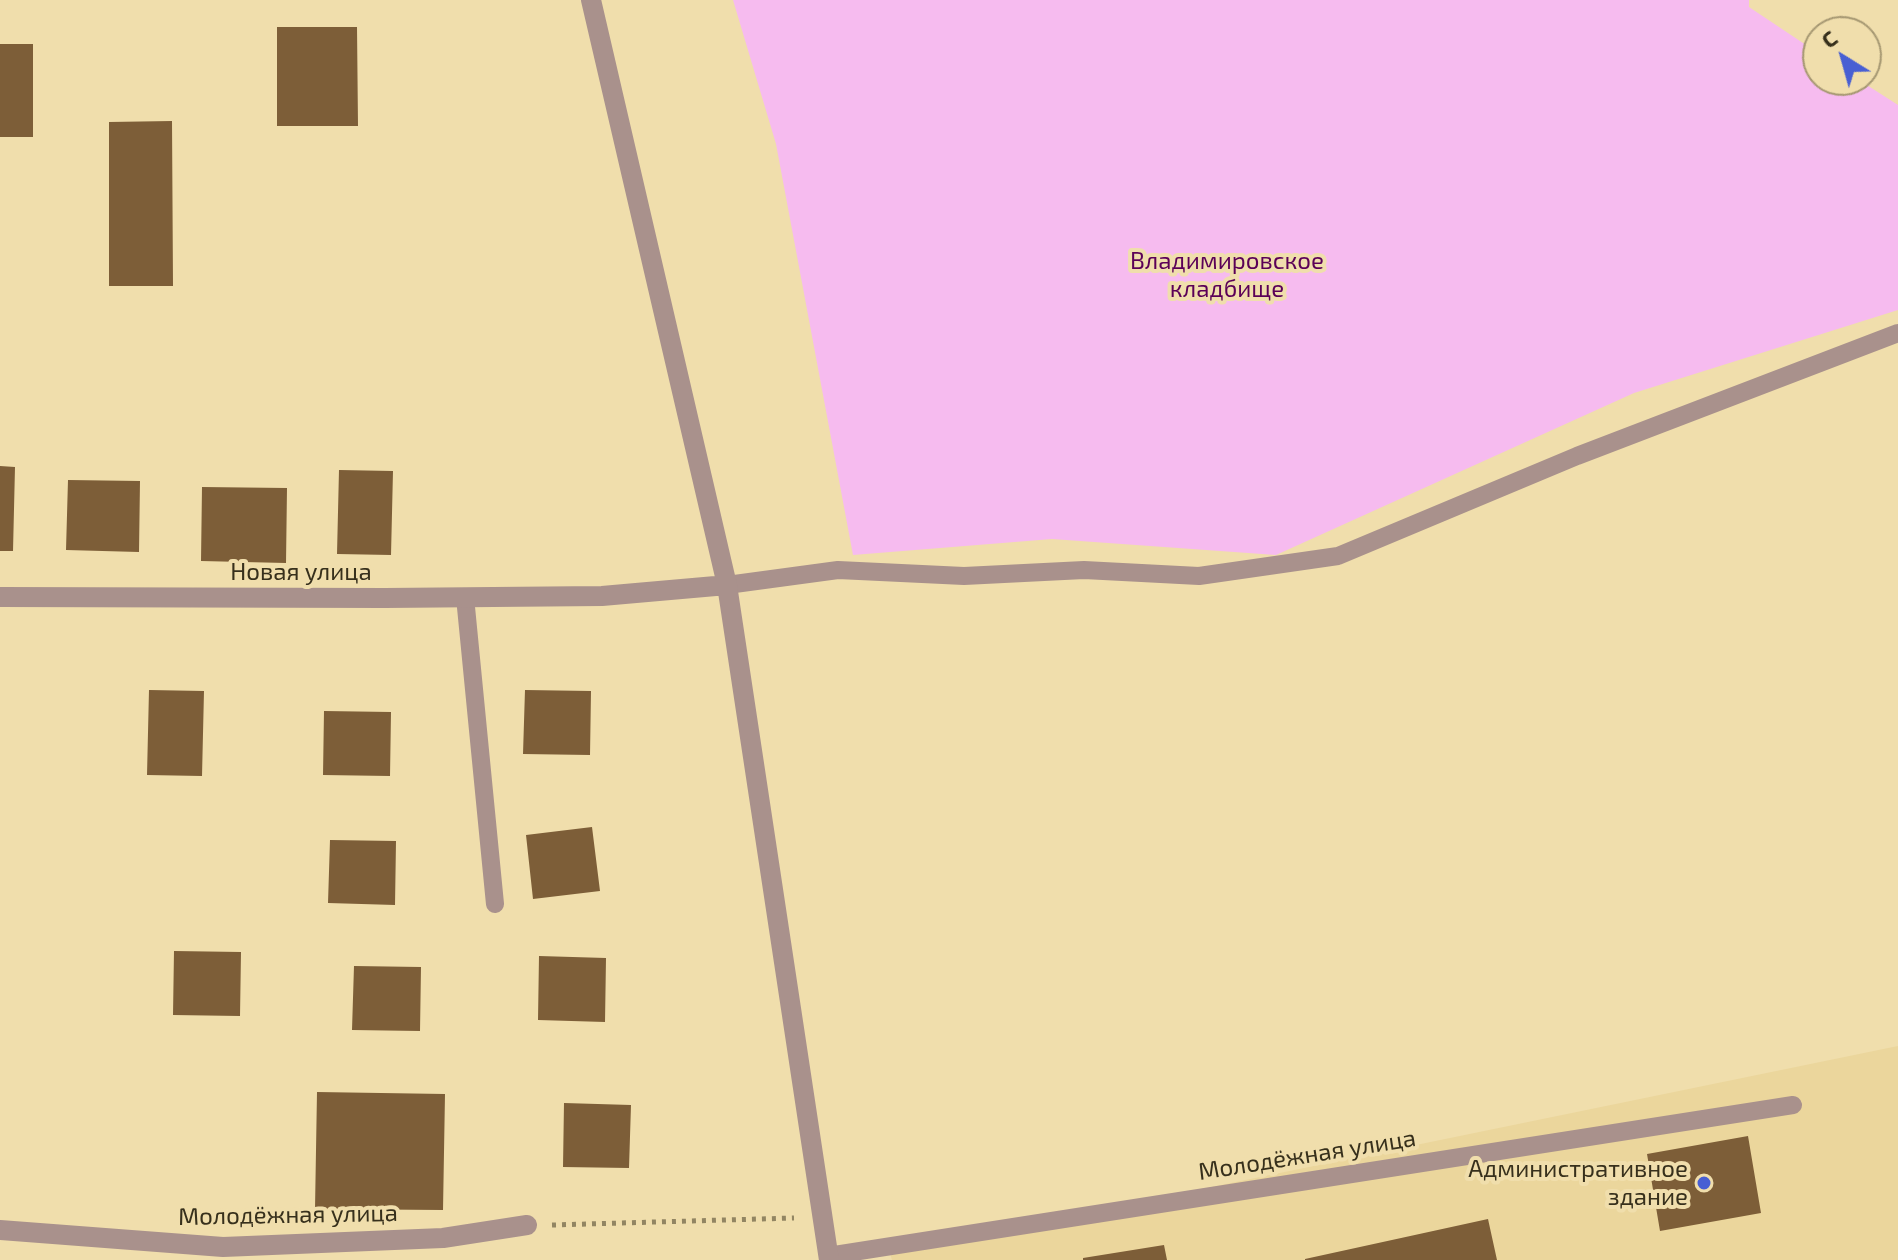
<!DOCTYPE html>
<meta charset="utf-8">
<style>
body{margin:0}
#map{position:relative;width:1898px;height:1260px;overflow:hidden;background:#f0deac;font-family:"Exo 2",sans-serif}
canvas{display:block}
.north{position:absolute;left:1802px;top:16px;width:80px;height:80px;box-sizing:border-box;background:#f0deac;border:2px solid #a69872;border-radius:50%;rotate:323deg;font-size:22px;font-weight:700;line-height:32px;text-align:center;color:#37301c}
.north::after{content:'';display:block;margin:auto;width:28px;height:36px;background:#485fd3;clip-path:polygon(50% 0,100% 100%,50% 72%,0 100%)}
</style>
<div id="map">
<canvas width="1898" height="1260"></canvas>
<div class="north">С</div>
</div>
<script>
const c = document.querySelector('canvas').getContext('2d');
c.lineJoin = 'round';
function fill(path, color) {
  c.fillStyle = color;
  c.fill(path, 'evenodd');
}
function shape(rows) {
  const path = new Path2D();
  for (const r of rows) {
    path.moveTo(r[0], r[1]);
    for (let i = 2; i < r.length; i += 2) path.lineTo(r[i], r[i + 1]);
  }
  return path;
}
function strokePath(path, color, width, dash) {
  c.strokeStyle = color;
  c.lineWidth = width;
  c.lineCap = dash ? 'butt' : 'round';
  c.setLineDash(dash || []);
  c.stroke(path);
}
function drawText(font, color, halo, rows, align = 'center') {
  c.font = font + ' "Exo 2",sans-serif';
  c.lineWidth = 8;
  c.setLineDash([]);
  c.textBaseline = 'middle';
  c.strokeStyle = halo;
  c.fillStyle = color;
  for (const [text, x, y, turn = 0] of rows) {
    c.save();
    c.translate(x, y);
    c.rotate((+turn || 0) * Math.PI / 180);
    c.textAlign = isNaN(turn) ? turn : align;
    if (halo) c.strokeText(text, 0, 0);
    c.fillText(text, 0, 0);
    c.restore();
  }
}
const built = shape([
 [1898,1046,1898,1260,892,1260,890,1253]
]);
const green = shape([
 [733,0,1749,0,1749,7,1818,53,1818,80,1859,80,1898,105,1898,310,1634,393,1276,555,1052,539,853,555,776,144]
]);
const building = shape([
 [277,27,357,27,358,126,277,126],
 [0,44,33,44,33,137,0,137],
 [172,121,173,286,109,286,109,122],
 [0,466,15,467,13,551,0,551],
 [339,470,393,471,391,555,337,554],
 [68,480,140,481,139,552,66,550],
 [202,487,287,488,286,563,201,561],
 [149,690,204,691,202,776,147,775],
 [525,690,591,691,590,755,523,754],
 [324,711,391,712,390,776,323,775],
 [592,827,600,891,533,899,526,835],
 [330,840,396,841,395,905,328,903],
 [174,951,241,952,240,1016,173,1015],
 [539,956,606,958,605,1022,538,1020],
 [354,966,421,967,420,1031,352,1030],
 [317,1092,445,1094,443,1210,315,1209],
 [564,1103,631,1105,629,1168,563,1167],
 [1748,1136,1761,1213,1660,1231,1647,1154],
 [1488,1219,1497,1260,1305,1260,1305,1259],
 [1164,1245,1167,1260,1083,1260,1083,1258]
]);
const path = shape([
 [552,1225,794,1218]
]);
const service = shape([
 [727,585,838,570,964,576,1084,570,1199,576,1338,556,1577,456,1898,333],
 [465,597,495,904],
 [828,1256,1793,1105]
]);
const minor = shape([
 [591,0,727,585,829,1260],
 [0,597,385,598,602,596,727,585],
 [0,1230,223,1247,443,1238,527,1225]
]);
const markers = [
 [1704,1183,8,"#485fd3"]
];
const parkNames = [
 ["Владимировское",1227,261],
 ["кладбище",1227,289]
];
const streetNames = [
 ["Новая улица",301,572],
 ["Молодёжная улица",1307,1155,-9],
 ["Молодёжная улица",288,1215,-1]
];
const poiNames = [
 ["Административное",1688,1169],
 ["здание",1688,1197]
];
fill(built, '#ebd69c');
fill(green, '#f6bbef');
fill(building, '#7d5e38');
strokePath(path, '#928562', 5, [4, 6]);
strokePath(service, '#a9918c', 18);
strokePath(minor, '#a9918c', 20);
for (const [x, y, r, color] of markers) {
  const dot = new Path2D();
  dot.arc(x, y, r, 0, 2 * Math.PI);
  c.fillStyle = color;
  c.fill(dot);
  strokePath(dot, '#f0deac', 3);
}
drawText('24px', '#5b0057', '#f0deac', parkNames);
drawText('24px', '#37301c', '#f0deac', streetNames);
drawText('24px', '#37301c', '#f0deac', poiNames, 'right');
</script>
